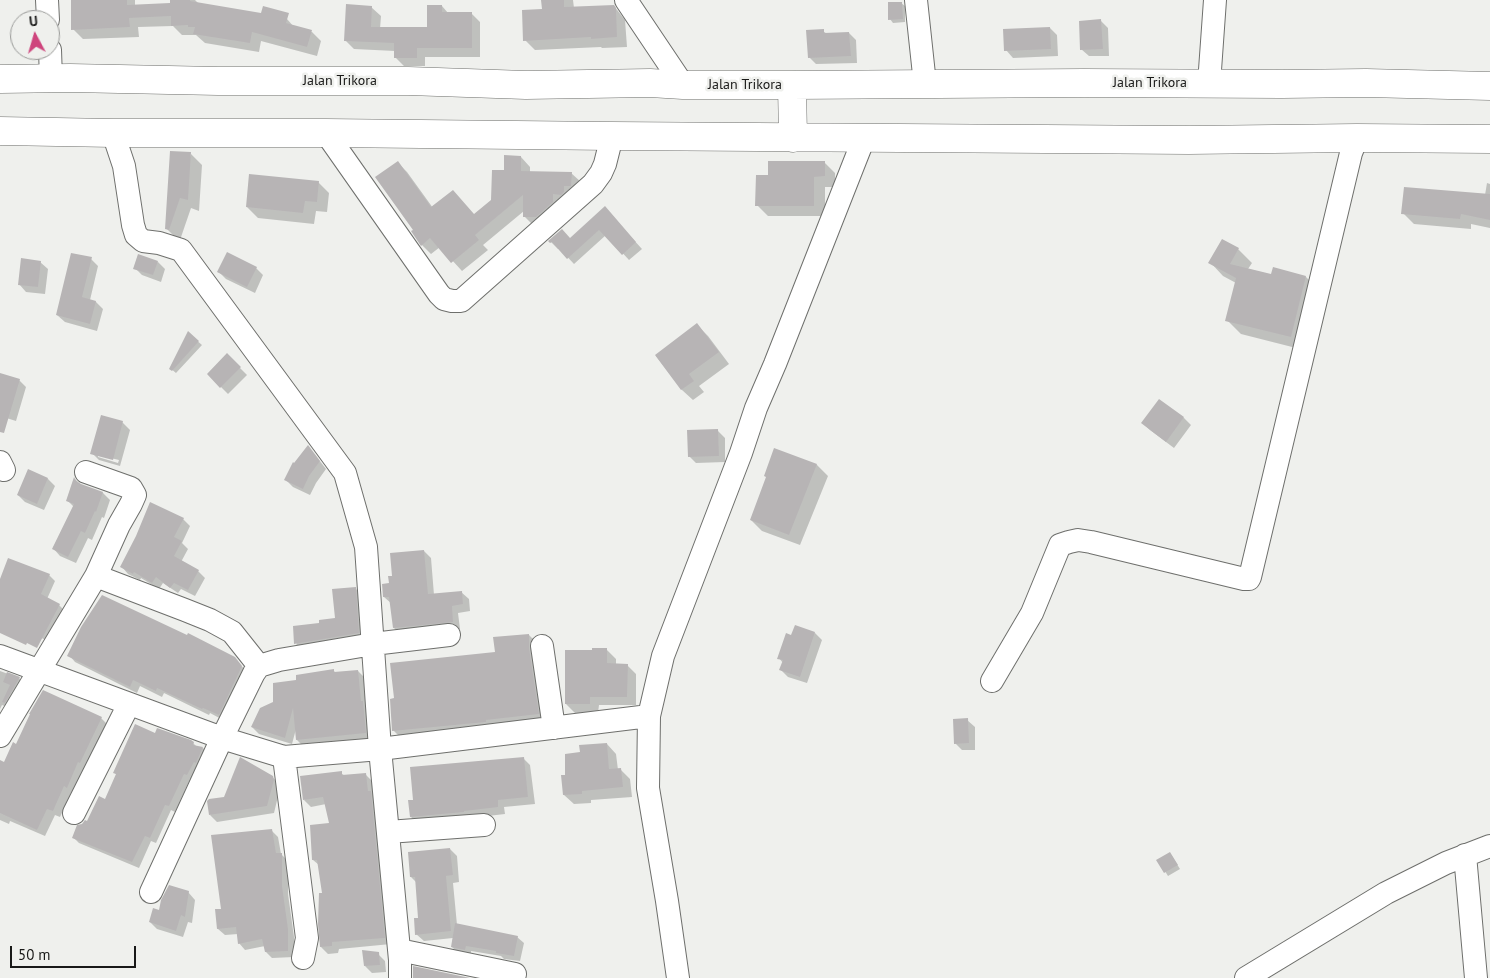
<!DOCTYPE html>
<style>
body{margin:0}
#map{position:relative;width:1490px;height:978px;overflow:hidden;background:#eff0ed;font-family:"PT Sans",sans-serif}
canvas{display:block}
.north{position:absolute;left:10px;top:10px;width:50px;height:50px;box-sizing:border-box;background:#eff0ed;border:1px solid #999a98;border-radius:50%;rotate:354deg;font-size:14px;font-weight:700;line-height:20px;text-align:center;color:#191918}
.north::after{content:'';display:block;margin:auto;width:18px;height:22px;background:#ce447c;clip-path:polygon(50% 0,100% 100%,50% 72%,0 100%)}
.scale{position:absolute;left:10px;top:946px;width:126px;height:22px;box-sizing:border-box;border:2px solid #191918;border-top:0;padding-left:6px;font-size:15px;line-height:18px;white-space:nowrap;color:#191918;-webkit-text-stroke:4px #eff0ed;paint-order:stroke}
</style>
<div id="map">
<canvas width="1490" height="978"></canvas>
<div class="north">U</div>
<div class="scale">50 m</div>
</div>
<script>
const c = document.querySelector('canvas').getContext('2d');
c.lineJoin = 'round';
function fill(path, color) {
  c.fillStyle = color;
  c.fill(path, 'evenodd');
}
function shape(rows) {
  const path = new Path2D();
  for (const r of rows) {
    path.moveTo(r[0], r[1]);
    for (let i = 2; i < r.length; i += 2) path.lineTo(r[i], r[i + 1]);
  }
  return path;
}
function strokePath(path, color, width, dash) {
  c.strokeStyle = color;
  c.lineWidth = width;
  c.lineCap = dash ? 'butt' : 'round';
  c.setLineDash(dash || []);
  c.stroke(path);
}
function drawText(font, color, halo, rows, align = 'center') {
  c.font = font + ' "PT Sans",sans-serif';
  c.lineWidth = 5;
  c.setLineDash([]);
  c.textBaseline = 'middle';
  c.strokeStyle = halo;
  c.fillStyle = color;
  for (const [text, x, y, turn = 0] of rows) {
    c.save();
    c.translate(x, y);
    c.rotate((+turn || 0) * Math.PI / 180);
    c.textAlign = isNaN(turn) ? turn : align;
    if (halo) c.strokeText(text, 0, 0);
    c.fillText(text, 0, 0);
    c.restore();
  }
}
const shadow = shape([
 [72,0,135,0,135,6,171,4,171,0,195,0,199,4,287,19,294,27,312,32,321,41,317,56,261,41,259,52,205,43,196,35,182,35,173,26,138,27,139,37,83,39,73,29],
 [542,0,573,0,574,8,614,6,625,20,627,47,602,48,601,47,535,50,525,40,543,10],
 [901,3,905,6,905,22,893,23,890,19],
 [442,6,448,13,471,13,480,22,480,57,425,57,425,66,404,66,395,57,395,51,354,49,345,40,371,7,381,16,380,29,429,28],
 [1101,21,1108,28,1109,56,1089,56,1081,49],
 [1050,28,1057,35,1058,56,1013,58,1006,50],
 [823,31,827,34,849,33,856,40,857,63,816,64,809,57],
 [191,154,202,165,199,211,191,208,180,240,177,239,166,228],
 [521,157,530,167,530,172,571,173,581,182,534,226,524,216,524,211,483,245,488,250,462,271,440,247,431,254,422,245,415,230,398,163,407,172,433,208,474,215,492,200,505,171],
 [824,162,835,173,835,187,825,187,825,216,768,216,757,205,769,176],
 [318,182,329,193,327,212,316,211,314,224,258,218,247,207],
 [1487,183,1490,184,1490,228,1471,224,1471,229,1414,224,1403,213,1485,195],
 [611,215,642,249,629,260,606,235,574,264,559,248,558,249,550,241,570,239],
 [1238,249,1252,263,1248,269,1272,275,1274,269,1306,277,1320,291,1304,350,1241,334,1227,320,1236,283,1223,276,1210,262],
 [91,259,98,266,90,300,96,302,103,309,97,331,65,322,57,315],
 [40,262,48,269,45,294,26,292,19,284],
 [158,262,165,269,161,282,142,275,135,268],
 [256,268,263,275,255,293,226,279,219,272],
 [697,325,708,336,729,364,699,386,704,392,693,400,682,390,656,356],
 [188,333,202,345,176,373,170,368],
 [227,355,247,375,228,394,208,374],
 [0,374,19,380,26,387,16,421,0,416],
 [1160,401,1184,418,1191,425,1174,448,1150,430,1143,423],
 [122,422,130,430,120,466,99,460,92,453],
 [98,455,119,460,118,463,98,457],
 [718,431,725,438,725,462,696,463,689,456],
 [308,446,326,469,316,483,310,495,293,487,286,480,295,464],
 [775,450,817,465,828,476,800,545,762,531,751,520,767,478],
 [29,471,48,479,55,486,44,510,25,502,18,495],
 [75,479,81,485,103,493,110,500,104,518,102,517,92,540,88,538,76,563,60,556,53,548,74,507,67,500],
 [183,519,190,526,182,543,188,549,181,562,198,571,205,578,195,596,181,589,178,593,163,583,159,589,141,578,140,580,128,574,122,567],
 [424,551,431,558,434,595,461,592,469,599,470,611,458,613,460,629,401,635,394,628,392,604,384,597,394,577],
 [49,575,55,581,47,599,59,605,64,610,48,641,0,619,0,579],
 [355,588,362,595,365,640,303,651,296,644,320,624,337,619],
 [815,633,822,640,807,683,788,677,781,670,783,663,779,658,792,637],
 [529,635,536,642,545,721,400,737,393,730,396,700,496,653],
 [606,649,616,659,616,665,627,665,636,674,636,705,599,705,598,713,575,713,566,704],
 [69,655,234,658,248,673,225,721,210,713,209,715,164,693,162,697,140,686,137,693,75,662],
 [0,671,19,678,26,685,12,709,2,705,0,709],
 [334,671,336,673,358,671,365,678,372,740,304,747,297,740,296,729,292,744,259,734,252,727,274,702,297,681],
 [101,718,108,725,74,794,71,793,60,817,55,815,45,836,10,821,9,824,0,820,0,771,17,745],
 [967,720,975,727,975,750,962,750,955,743],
 [156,734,193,743,197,747,203,748,209,754,193,780,190,779,175,812,171,810,156,843,151,841,139,868,79,843,73,837,88,823,106,800,117,775,115,773],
 [607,744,616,754,618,770,621,770,630,779,632,797,591,800,591,803,574,804,564,795,566,776,581,753],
 [523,758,530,765,535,804,504,807,505,814,418,824,411,817,415,801],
 [341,773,345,776,365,774,373,782,391,944,339,949,338,953,328,954,321,947,324,895,319,865,313,860,331,824,326,804,311,807,304,800],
 [272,777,280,784,280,788,274,813,217,822,210,815,225,798],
 [271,830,278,837,281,854,288,861,288,894,294,937,294,957,272,958,266,952,265,946,245,950,239,943,238,934,225,935,218,929,222,910],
 [450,849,457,856,459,882,453,883,457,925,517,937,524,943,520,961,504,959,501,956,471,951,471,956,458,953,452,947,453,938,424,941,416,934,420,919,416,882,411,877],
 [1170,853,1180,869,1168,876,1158,860],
 [188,892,195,900,192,923,188,922,183,937,157,929,150,922,160,912],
 [378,954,385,961,386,972,372,973,365,966]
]);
const building = shape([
 [71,0,127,0,127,5,170,3,170,0,190,0,190,1,261,13,263,6,289,13,286,23,312,30,307,47,252,32,250,43,193,34,195,27,188,27,188,25,171,26,171,16,129,18,130,27,71,30],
 [541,0,564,0,564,7,614,5,616,8,617,37,591,39,591,37,523,41,522,10,542,9],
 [888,2,902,2,903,19,888,20],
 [346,4,372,6,371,27,427,27,427,5,442,5,442,12,472,12,472,48,417,48,417,58,394,58,394,43,344,41],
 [1101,19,1103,49,1080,50,1079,21],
 [1050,27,1051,49,1004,51,1003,29],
 [824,29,824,33,849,32,851,56,808,58,806,30],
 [170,151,191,152,188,200,180,198,169,230,165,229],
 [504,155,521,156,521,171,572,172,571,186,564,186,564,192,561,195,553,194,553,202,536,217,523,217,523,195,475,235,479,240,451,263,430,238,421,246,411,231,413,230,375,177,398,161,431,207,453,190,474,214,491,200,492,170,504,170],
 [768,161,825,161,825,176,814,177,814,206,755,206,756,175,768,175],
 [249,174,319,181,317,202,305,201,303,213,246,207],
 [1404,187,1490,194,1490,220,1461,214,1460,219,1401,214],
 [605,206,636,242,622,255,599,230,567,259,552,242,550,243,548,241,562,229,570,238],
 [1222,239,1239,248,1230,264,1271,274,1273,267,1306,276,1291,337,1225,321,1236,278,1208,263],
 [227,252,257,267,247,287,217,272],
 [71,253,92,257,82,297,96,301,90,324,56,315],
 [138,254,158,261,153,275,133,269],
 [21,258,41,261,38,287,18,285],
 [697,323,719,352,689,374,694,381,681,390,655,355],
 [188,331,199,341,172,371,169,369],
 [227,353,241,367,220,388,207,374],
 [0,373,20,379,4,433,0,432],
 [1159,399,1184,417,1166,442,1141,423],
 [101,415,123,421,113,460,90,454],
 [718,429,719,456,688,457,687,430],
 [308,445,320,461,309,476,303,489,284,480,293,462,294,463],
 [774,448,817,464,789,535,750,520,766,477,764,476],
 [28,469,48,478,37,504,17,495],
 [74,477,76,481,81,484,103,492,96,512,95,511,85,533,81,531,68,557,52,549,74,504,66,501],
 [150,502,184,518,174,537,182,541,174,556,199,570,188,590,174,583,170,588,156,577,152,583,134,572,133,574,120,567,136,536],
 [424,550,428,594,462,591,463,604,452,606,453,622,393,628,389,597,383,597,382,584,389,583,388,576,392,576,390,553],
 [8,558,50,574,41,594,60,604,37,648,27,643,26,645,0,633,0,579],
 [356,587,359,633,294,644,293,626,319,623,319,620,335,618,332,589],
 [102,595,187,635,188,633,235,657,242,666,219,715,203,708,202,709,157,688,156,691,133,680,130,687,67,656,81,627],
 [795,625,815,632,800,677,779,670,783,660,777,659,786,633,791,635],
 [529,634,529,648,539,714,486,720,486,722,392,731,390,699,394,698,390,663,495,652,493,637],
 [592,648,607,648,607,663,628,664,627,697,590,697,590,704,565,704,565,650,592,650],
 [334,669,334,672,358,670,361,701,363,701,366,733,296,740,293,708,285,738,251,727,260,708,273,702,273,683,296,680,296,675],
 [7,672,20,677,5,703,2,702,10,685,3,682],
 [43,690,102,717,80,763,78,762,67,788,64,786,53,811,47,809,37,830,0,813,0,760,4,762,13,742,16,744,30,714,29,714],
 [968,718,969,743,954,744,953,719],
 [135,724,155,733,157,728,191,740,194,742,193,745,203,747,196,763,194,762,187,775,184,774,169,806,165,805,150,838,145,836,132,862,72,838,77,825,82,824,85,820,87,821,99,796,105,799,116,774,113,773],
 [607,743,609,769,621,768,623,787,582,791,582,794,563,795,561,775,565,775,565,754,580,752,579,745],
 [240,757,273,776,274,780,267,806,209,815,207,801,209,799,224,797],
 [524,757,528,797,498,800,498,807,464,811,464,812,410,817,408,800,413,800,410,767],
 [342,771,342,775,366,773,368,791,371,791,385,938,332,942,332,946,320,947,318,924,319,893,322,893,317,860,312,860,310,825,329,823,323,797,303,800,300,776],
 [272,829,276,853,282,853,282,886,288,929,288,951,265,952,262,939,238,944,236,927,217,929,215,909,221,909,211,835],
 [450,848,453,875,446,876,451,931,415,935,414,918,418,918,415,877,410,877,408,852],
 [1170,852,1178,865,1164,873,1156,860],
 [169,885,189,891,185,917,181,915,176,931,149,922,153,908,159,910,161,900],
 [455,923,518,936,514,956,496,953,496,951,466,946,465,950,451,947],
 [362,950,379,952,380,965,364,966],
 [413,966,470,978,413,978]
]);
const minor = shape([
 [47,0,48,20],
 [626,0,683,85],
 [916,0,925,84],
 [50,50,51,79],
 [1209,84,1215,0],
 [113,133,124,166,133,225,136,235,143,241,159,243,181,250,345,473,366,547,380,749,400,960,400,978],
 [326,133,439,294,444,299,452,301,461,301,593,184,601,173,605,164,612,136],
 [0,462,4,470],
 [96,576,185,610,210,620,232,632,259,666],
 [542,646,554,728],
 [0,656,222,738,284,757,380,749,649,716],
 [992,681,1032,613,1060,545,1069,542,1078,540,1091,542,1244,579,1249,579,1250,577,1351,153,1357,138],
 [0,736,96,576,119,525,131,504,135,495,131,488,86,472],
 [284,757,307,938,303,958],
 [74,813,129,704],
 [388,832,484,825],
 [1465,855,1476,978],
 [151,892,222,738,254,673,259,666,279,660,373,644,449,635],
 [399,950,515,974],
 [678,978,667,901,648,788,649,716,663,656,741,453,756,408,775,364,864,138],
 [1246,978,1386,893,1446,863,1490,846]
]);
const major = shape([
 [0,79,70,78,218,81,408,81,526,85,650,83,683,85,792,85,1084,83,1282,84,1366,83,1490,86],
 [792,85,793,138],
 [0,131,113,133,326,133,612,136,1189,140,1357,138,1490,139]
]);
const streetNames = [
 ["Jalan Trikora",340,81],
 ["Jalan Trikora",1150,83],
 ["Jalan Trikora",745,85]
];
fill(shadow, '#0003');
fill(building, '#b7b4b5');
strokePath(minor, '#6e6f6c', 24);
strokePath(major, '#6e6f6c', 29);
strokePath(minor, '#fff', 22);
strokePath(major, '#fff', 28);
drawText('14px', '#191918', '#eff0ed', streetNames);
</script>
